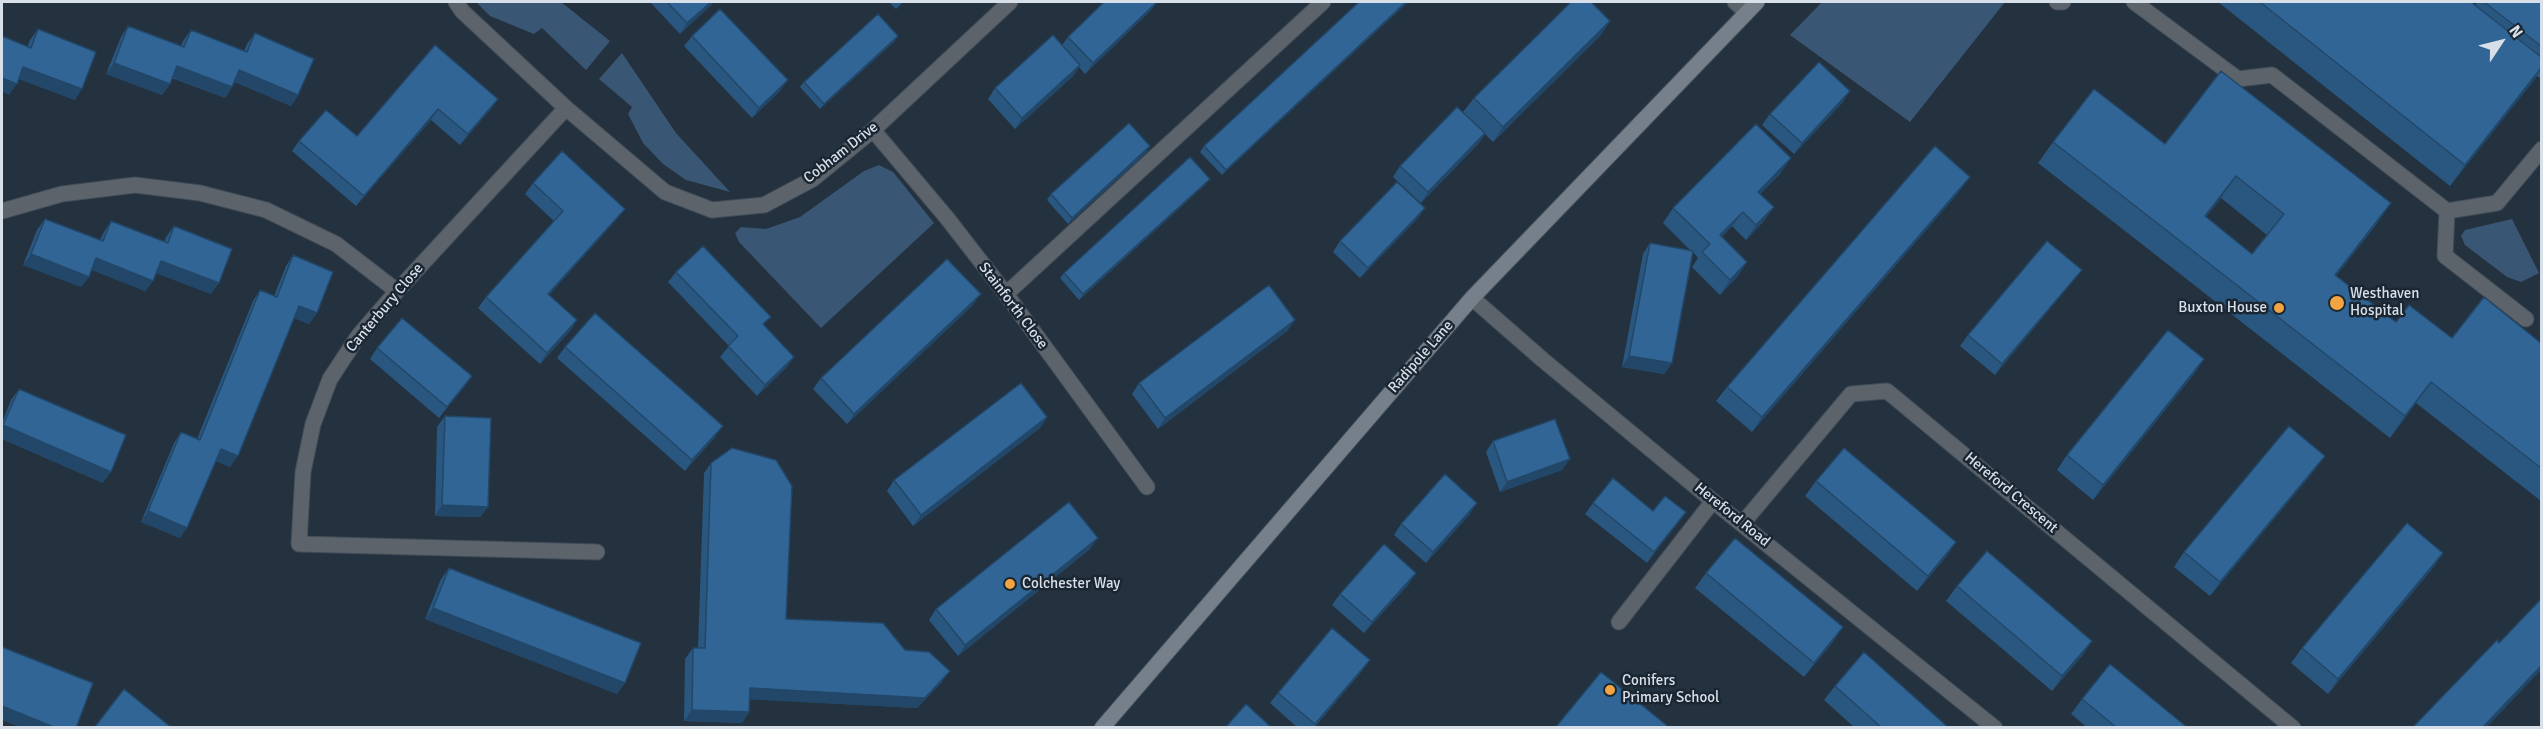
<!DOCTYPE html>
<html>
<head>
<meta charset="utf-8">
<style>
	body { margin:0 }
	#map { position:relative; width:2543px; height:729px; overflow:hidden; background:#24313e; font-family:Signika,sans-serif }
	canvas { display:block }
	.frame { position:absolute; inset:0; border:3px solid #d7dfe8; pointer-events:none }
	.north { position:absolute; left:2471px; top:12px; width:60px; height:60px; -webkit-text-stroke:4px #1a2733; paint-order:stroke; rotate:55deg; font-size:16px; font-weight:700; line-height:24px; text-align:center; color:#d7dfe8 }
	.north::after { content:''; display:block; margin:auto; width:21px; height:27px; background:#d7dfe8; clip-path:polygon(50% 0,100% 100%,50% 72%,0 100%) }
</style>
</head>
<body>
<div id="map">
<canvas width="2543" height="729"></canvas>
<div class="frame"></div>
<div class="north">N</div>
</div>
<script>
const context = document.querySelector('canvas').getContext('2d');
context.lineJoin = 'round';
function fillPath(path, color) { context.fillStyle = color; context.fill(path, 'evenodd'); }
const toPath = rows => new Path2D(rows.map(r => 'M' + r).join(''));
function strokePath(path, color, width, dash) { context.strokeStyle = color; context.lineWidth = width; context.lineCap = dash ? 'butt' : 'round'; context.setLineDash(dash || []); context.stroke(path); }
function drawText(font, color, halo, rows, align = 'center') {
  context.font = font + ' Signika,sans-serif'; context.lineWidth = 5; context.setLineDash([]); context.textBaseline = 'middle'; context.strokeStyle = halo; context.fillStyle = color; for (const [text, x, y, turn = 0] of rows) {
    context.save(); context.translate(x, y); context.rotate((+turn || 0) * Math.PI / 180); context.textAlign = isNaN(turn) ? turn : align; if (halo) context.strokeText(text, 0, 0); context.fillText(text, 0, 0); context.restore();
  }
}
const green = toPath([
	[476,2,561,2,610,41,586,70,542,28,534,34,490,16],
	[1822,2,2005,2,1910,122,1790,35],
	[622,53,676,133,730,192,686,180,663,164,643,143,628,114,632,107,599,79],
	[879,165,893,172,934,223,821,328,739,242,735,233,741,227,766,229,800,217,864,171],
	[2512,219,2539,273,2521,282,2507,277,2465,245,2461,236,2465,230]
]);
const lane = toPath([
	[2057,2,2063,2],
	[2134,2,2238,79,2272,75,2447,211,2497,203,2542,149],
	[2447,211,2445,256,2526,319],
	[1006,294,1323,2],
	[1619,622,1713,501]
]);
const street = toPath([
	[456,2,462,11,566,108,665,192,712,210,764,205,813,179,873,130,1010,2],
	[1735,2,1746,12],
	[566,108,397,291,359,335,330,379,313,424,303,472,299,544,597,552],
	[873,130,947,218,1006,294,1147,487],
	[2,211,62,194,135,185,200,193,266,210,336,244,397,291],
	[1472,298,1543,360,1713,501,1995,728],
	[1742,524,1851,394,1887,391,2293,728]
]);
const secondary = toPath([
	[1102,728,1472,298,1757,2]
]);
const wall = toPath([
	[650,2,714,2,711,5,680,34],
	[889,2,903,2,896,9],
	[1157,2,1151,10,1085,74,1079,67,1073,76,1015,129,988,99,995,88,1062,45,1068,37],
	[1359,2,1408,2,1222,175,1200,152,1204,146],
	[2218,2,2471,2,2475,5,2478,2,2541,2,2541,79,2537,76,2450,186],
	[1610,21,1600,36,1493,142,1485,134,1478,144,1421,203,1393,177,1400,166,1463,112,1474,98],
	[128,26,181,46,183,41,191,30,244,51,247,44,255,33,298,95,291,106,235,82,225,98,172,78,170,84,162,95,106,74,121,37],
	[38,29,75,100,19,79,9,95,30,40],
	[692,36,780,91,752,118,684,46],
	[898,36,894,42,820,109,800,87,804,82],
	[435,45,498,99,490,110,460,145,431,120,356,206,292,151,299,141,357,136],
	[1843,102,1794,154,1762,125,1770,114],
	[2053,142,2165,144,2391,203,2376,225,2336,276,2396,322,2452,338,2541,343,2541,501,2416,403,2390,438,2038,163],
	[2221,198,2267,235,2252,254,2206,217],
	[1147,152,1068,224,1047,200,1051,194],
	[1781,173,1760,194,1774,207,1763,222,1746,240,1732,226,1722,237,1747,262,1737,277,1720,295,1692,267,1698,258,1693,252,1672,363,1664,374,1622,367,1643,254,1650,243,1691,251,1663,223,1673,208],
	[533,183,625,209,617,219,549,295,577,320,570,331,540,364,478,308,486,297,554,221,525,194],
	[1206,184,1079,300,1060,278,1064,273],
	[1959,192,1752,432,1716,401,1727,387],
	[1425,208,1417,219,1360,278,1333,252,1340,241],
	[45,219,100,240,104,232,111,221,164,242,166,237,174,226,211,294,156,273,153,281,145,291,92,270,81,287,23,265,37,230],
	[293,255,317,313,309,324,294,318,230,467,216,461,180,538,141,522,174,443,181,432,197,439,253,301,260,290,274,296,286,266],
	[2082,270,2074,280,1995,375,1960,346,1968,335],
	[676,272,794,357,786,368,757,396,720,357,729,346,668,282],
	[973,305,847,424,813,389,821,378],
	[1295,320,1287,331,1158,429,1132,394,1139,383],
	[565,347,715,437,685,471,557,358],
	[377,348,472,376,464,387,439,418,370,359],
	[2204,359,2194,374,2093,500,2057,470,2067,455],
	[19,389,103,483,2,439,2,423,11,400],
	[445,416,488,507,480,517,435,516,437,427],
	[1047,417,1040,428,913,526,887,491,894,480],
	[1493,441,1562,470,1500,492,1486,452],
	[711,463,786,619,905,650,942,682,917,708,750,699,749,712,742,723,684,721,685,659,693,648,698,648,704,473],
	[2314,471,2210,596,2174,567,2184,552],
	[1816,481,1956,542,1946,557,1917,591,1805,496],
	[1593,503,1653,511,1678,523,1647,563,1585,514],
	[1470,514,1426,563,1394,535,1401,524],
	[1090,549,958,656,929,620,936,609],
	[2443,553,2433,568,2328,694,2291,663,2302,648],
	[449,568,625,683,617,694,425,619,441,579],
	[1706,573,1833,642,1804,677,1695,588],
	[1409,584,1364,633,1332,605,1340,594],
	[1957,586,2092,641,2082,656,2052,691,1946,601],
	[1370,660,1362,671,1314,728,1298,728,1270,703,1278,693],
	[1835,686,1949,728,1855,728,1824,700],
	[2082,699,2188,728,2088,728,2071,714]
]);
const shadedWall = toPath([
	[711,2,714,2,711,5,680,34,687,23],
	[1157,2,1151,10,1085,74,1093,63],
	[1406,2,1408,2,1222,175,1226,170],
	[1610,21,1600,36,1493,142,1503,127],
	[898,36,894,42,820,109,824,104],
	[114,63,170,84,162,95,106,74],
	[1080,65,1073,76,1015,129,1022,118],
	[177,66,232,87,225,98,169,76],
	[23,67,82,89,75,100,16,78],
	[2541,68,2532,83,2450,186,2465,165],
	[239,70,298,95,291,106,232,81],
	[2,78,17,84,9,95,2,92],
	[788,80,780,91,752,118,759,108],
	[1850,91,1843,102,1794,154,1802,143],
	[498,99,490,110,460,145,468,134],
	[438,109,431,120,356,206,364,196],
	[1485,133,1478,144,1421,203,1428,192],
	[1150,146,1147,152,1068,224,1072,218],
	[1791,158,1781,173,1748,207,1758,192],
	[2236,176,2221,198,2190,237,2205,216],
	[1970,177,1959,192,1752,432,1762,417],
	[1210,179,1206,184,1079,300,1083,294],
	[2391,203,2376,225,2320,296,2335,275],
	[1774,207,1763,222,1746,240,1756,225],
	[1425,208,1417,219,1360,278,1368,268],
	[625,209,617,219,541,304,548,294],
	[1743,212,1732,226,1709,250,1720,235],
	[31,254,89,277,81,287,23,265],
	[96,258,153,281,145,291,89,269],
	[161,261,219,283,211,294,153,272],
	[1747,262,1737,277,1720,295,1730,280],
	[2082,270,2074,280,1995,375,2002,364],
	[981,294,973,305,847,424,854,414],
	[299,306,317,313,309,324,291,317],
	[577,320,570,331,540,364,547,353],
	[1295,320,1287,331,1158,429,1165,418],
	[1629,356,1672,363,1664,374,1622,367],
	[794,357,786,368,757,396,765,385],
	[2204,359,2194,374,2093,500,2103,485],
	[472,376,464,387,439,418,447,407],
	[2431,382,2416,403,2390,438,2405,416],
	[1047,417,1040,428,913,526,921,515],
	[3,425,111,472,103,483,2,439,2,428],
	[723,426,715,437,685,471,692,460],
	[221,449,238,456,230,467,213,460],
	[2325,456,2314,471,2210,596,2220,582],
	[1570,459,1562,470,1500,492,1507,482],
	[1477,503,1470,514,1426,563,1433,552],
	[442,505,488,507,480,517,435,516],
	[148,511,187,528,180,538,141,522],
	[1686,512,1678,523,1647,563,1654,552],
	[1098,538,1090,549,958,656,965,645],
	[1956,542,1946,557,1917,591,1928,576],
	[2443,553,2433,568,2328,694,2338,679],
	[1416,573,1409,584,1364,633,1372,622],
	[433,608,625,683,617,694,425,619],
	[1843,627,1833,642,1804,677,1814,663],
	[2092,641,2082,656,2052,691,2062,676],
	[1370,660,1362,671,1314,728,1313,728],
	[2541,666,2541,670,2486,728,2482,728],
	[950,671,942,682,917,708,742,699,750,688],
	[2,706,56,728,21,728,2,720],
	[692,710,749,712,742,723,684,721]
]);
const building = toPath([
	[667,2,711,2,687,23,667,2],
	[1104,2,1157,2,1093,63,1068,37,1104,2],
	[1359,2,1406,2,1226,170,1204,146,1359,2],
	[1571,2,1591,2,1610,21,1503,127,1474,98,1571,2],
	[2260,2,2471,2,2541,57,2541,68,2465,165,2260,2],
	[2484,2,2541,2,2541,46,2484,2],
	[720,9,788,80,759,108,692,36,720,9],
	[878,14,898,36,824,104,804,82,878,14],
	[128,26,184,47,191,30,247,52,255,33,314,59,298,95,239,70,232,87,177,66,170,84,114,63,128,26],
	[38,29,96,52,82,89,23,67,17,84,2,78,2,36,31,48,38,29],
	[1053,35,1080,65,1022,118,995,88,1053,35],
	[435,45,498,99,468,134,438,109,364,196,299,141,326,110,357,136,435,45],
	[1819,62,1850,91,1802,143,1770,114,1819,62],
	[2221,71,2391,203,2335,275,2396,322,2409,305,2452,338,2484,297,2541,343,2541,468,2431,382,2405,416,2053,142,2094,89,2165,144,2221,71],
	[2236,176,2284,214,2252,254,2205,216,2236,176],
	[1457,107,1485,133,1428,192,1400,166,1457,107],
	[1129,123,1150,146,1072,218,1051,194,1129,123],
	[1756,124,1791,158,1758,192,1774,207,1756,225,1743,212,1720,235,1747,262,1730,280,1702,252,1710,244,1673,208,1756,124],
	[1935,146,1970,177,1762,417,1727,387,1935,146],
	[562,151,625,209,548,294,577,320,547,353,486,297,563,211,533,183,562,151],
	[1190,157,1210,179,1083,294,1064,273,1190,157],
	[1397,182,1425,208,1368,268,1340,241,1397,182],
	[45,219,103,241,111,221,168,243,174,226,232,249,219,283,161,261,153,281,96,258,89,277,31,254,45,219],
	[2047,241,2082,270,2002,364,1968,335,2047,241],
	[1650,243,1693,251,1672,363,1629,356,1650,243],
	[703,246,771,317,763,324,794,357,765,385,728,346,738,336,676,272,703,246],
	[293,255,333,272,317,313,299,306,238,456,221,449,187,528,148,511,181,432,200,440,260,290,277,297,293,255],
	[947,259,981,294,854,414,821,378,947,259],
	[1269,285,1295,320,1165,418,1139,383,1269,285],
	[595,313,723,426,692,460,565,347,595,313],
	[402,318,472,376,447,407,377,348,402,318],
	[2168,330,2204,359,2103,485,2067,455,2168,330],
	[1021,383,1047,417,921,515,894,480,1021,383],
	[19,389,126,435,111,472,3,425,19,389],
	[445,416,491,418,488,507,442,505,445,416],
	[1555,419,1570,459,1507,482,1493,441,1555,419],
	[2289,426,2325,456,2220,582,2184,552,2289,426],
	[732,448,776,460,792,486,786,619,883,623,905,650,929,652,950,671,925,698,750,688,749,712,692,710,693,648,705,648,711,463,732,448],
	[1844,448,1956,542,1928,576,1816,481,1844,448],
	[1445,474,1477,503,1433,552,1401,524,1445,474],
	[1613,478,1653,511,1665,496,1686,512,1654,552,1593,503,1613,478],
	[1069,502,1098,538,965,645,936,609,1069,502],
	[2407,523,2443,553,2338,679,2302,648,2407,523],
	[1735,538,1843,627,1814,663,1706,573,1735,538],
	[1384,544,1416,573,1372,622,1340,594,1384,544],
	[1987,551,2092,641,2062,676,1957,586,1987,551],
	[449,568,641,643,625,683,433,608,449,568],
	[2541,599,2541,666,2482,728,2412,728,2497,640,2499,643,2541,599],
	[1332,628,1370,660,1315,724,1278,693,1332,628],
	[2,647,93,683,76,728,56,728,2,706,2,647],
	[1864,652,1949,728,1882,728,1835,686,1864,652],
	[2110,664,2188,728,2117,728,2082,699,2110,664],
	[1601,672,1670,728,1555,728,1601,672],
	[124,689,172,728,94,728,124,689],
	[1246,704,1272,728,1225,728,1246,704]
]);
const markers = [
	[2337,303,8,"#f3a442"],
	[2279,308,6,"#f3a442"],
	[1010,584,6,"#f3a442"],
	[1610,690,6,"#f3a442"]
];
const streetNames = [
	["Cobham Drive",841,153,-38],
	["Stainforth Close",1013,306,53],
	["Canterbury Close",385,308,-50],
	["Radipole Lane",1421,357,-49],
	["Hereford Crescent",2011,493,40],
	["Hereford Road",1732,515,39]
];
const poiNames = [
	["Westhaven",2350,294],
	["Hospital",2350,311],
	["Buxton House",2267,308,"right"],
	["Colchester Way",1022,584],
	["Conifers",1622,681],
	["Primary School",1622,698]
];
fillPath(green, '#395775');
strokePath(lane, '#414d59', 17);
strokePath(street, '#414d59', 17);
strokePath(secondary, '#414d59', 17);
strokePath(lane, '#5d636a', 15);
strokePath(street, '#5d636a', 15);
strokePath(secondary, '#76808a', 15);
fillPath(wall, '#2a5780');
fillPath(shadedWall, '#224768');
fillPath(building, '#316595');
strokePath(building, '#224768', 1.5);
for (const [x, y, r, color] of markers) { const dot = new Path2D(); dot.arc(x, y, r, 0, 2 * Math.PI); context.fillStyle = color; context.fill(dot); strokePath(dot, '#1a2733', 2); }
drawText('15px', '#d7dfe8', '#1a2733', streetNames);
drawText('15px', '#d7dfe8', '#1a2733', poiNames, 'left');
</script>
</body>
</html>
